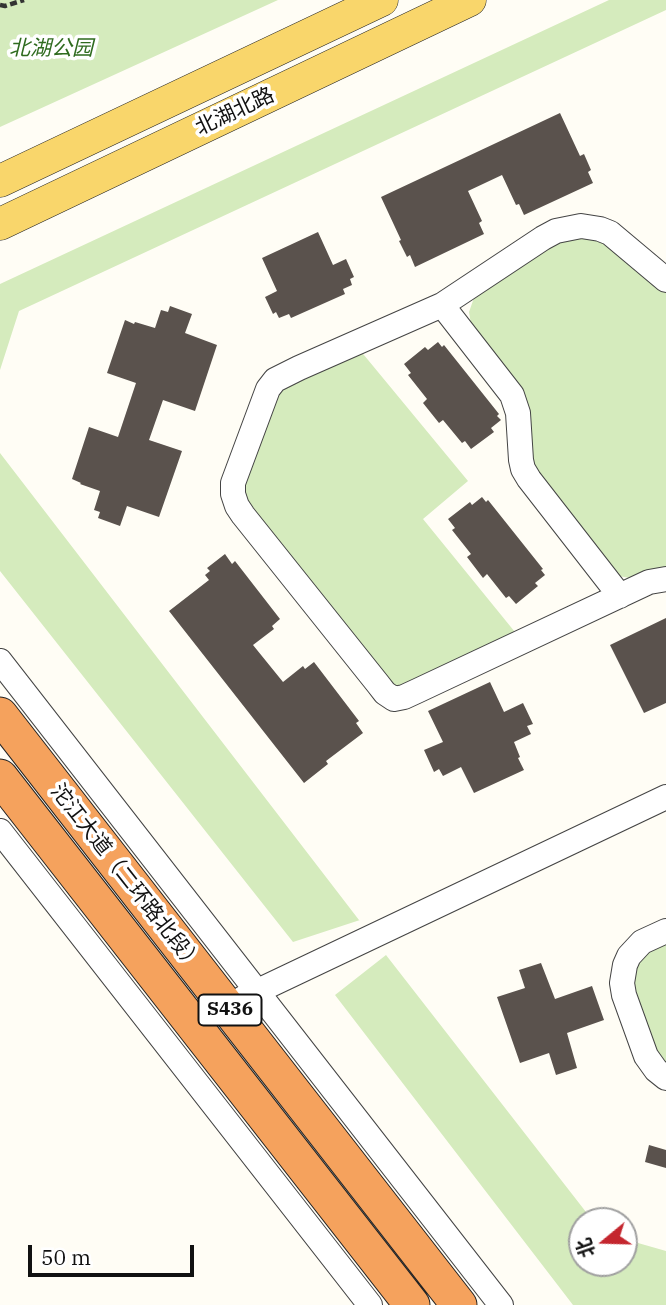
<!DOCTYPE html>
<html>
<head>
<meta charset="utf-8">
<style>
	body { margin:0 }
	#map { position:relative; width:666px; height:1305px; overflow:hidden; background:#fffdf5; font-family:"IBM Plex Serif","Noto Sans SC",serif }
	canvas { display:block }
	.north { position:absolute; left:568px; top:1207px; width:70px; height:70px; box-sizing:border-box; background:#fff; border:2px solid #a0a0a0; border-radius:50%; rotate:251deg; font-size:19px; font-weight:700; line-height:28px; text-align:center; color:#111 }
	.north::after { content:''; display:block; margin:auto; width:24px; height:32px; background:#c4262e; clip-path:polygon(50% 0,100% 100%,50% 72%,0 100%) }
	.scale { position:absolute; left:28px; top:1245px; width:166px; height:32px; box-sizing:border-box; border:4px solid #111; border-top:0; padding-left:9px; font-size:21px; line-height:24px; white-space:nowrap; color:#111; -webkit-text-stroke:5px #fff; paint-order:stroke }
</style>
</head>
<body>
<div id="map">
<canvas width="666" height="1305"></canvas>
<div class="north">北</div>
<div class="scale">50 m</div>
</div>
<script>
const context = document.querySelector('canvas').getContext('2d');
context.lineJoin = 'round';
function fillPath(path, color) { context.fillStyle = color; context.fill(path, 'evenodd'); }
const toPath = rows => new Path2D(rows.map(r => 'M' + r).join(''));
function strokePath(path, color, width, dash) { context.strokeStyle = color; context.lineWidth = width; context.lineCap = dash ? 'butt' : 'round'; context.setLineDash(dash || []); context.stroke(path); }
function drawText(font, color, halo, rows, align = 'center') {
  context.font = font + ' "IBM Plex Serif","Noto Sans SC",serif'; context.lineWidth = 7; context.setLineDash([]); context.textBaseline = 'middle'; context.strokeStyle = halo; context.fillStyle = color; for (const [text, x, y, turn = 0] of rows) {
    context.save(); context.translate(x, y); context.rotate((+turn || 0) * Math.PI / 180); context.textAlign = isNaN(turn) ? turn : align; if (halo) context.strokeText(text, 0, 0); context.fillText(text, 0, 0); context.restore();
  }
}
const green = toPath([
	[0,0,278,0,0,127],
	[609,0,666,0,666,10,19,311,0,370,0,284],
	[590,232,666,287,666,573,637,579,618,576,532,473,471,324,469,312,475,295,551,238],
	[359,349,468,481,423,519,519,637,396,690,249,510,240,483,275,393],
	[0,453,359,920,360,920,293,942,0,571],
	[666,938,666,1071,663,1069,629,978,651,945],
	[386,955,593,1221,582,1221,582,1263,624,1263,624,1239,666,1251,666,1305,573,1305,335,995]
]);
const building = toPath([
	[560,113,580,156,584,154,591,170,588,172,593,183,524,215,519,204,516,205,502,175,468,191,482,221,479,223,484,234,415,267,410,255,407,257,399,241,401,240,381,197],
	[318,232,333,265,346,259,354,277,350,279,352,285,343,289,345,294,291,318,289,314,279,318,276,312,273,314,265,297,277,291,262,258],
	[170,306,192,314,185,333,217,345,195,411,163,400,149,440,182,451,159,517,127,506,120,526,98,518,100,512,94,510,100,491,80,484,81,483,72,479,89,427,118,437,136,383,107,373,125,320,134,324,135,322,155,328,161,310,168,312],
	[438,342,442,347,444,345,499,414,497,416,501,420,491,428,494,432,471,449,465,441,462,443,443,420,439,423,423,403,427,399,408,375,411,373,404,364,425,347,428,350],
	[482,497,486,502,488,500,543,569,541,570,545,575,535,583,538,586,516,604,509,596,506,598,487,574,483,578,467,557,471,554,452,530,455,528,448,519,470,502,472,505],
	[225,554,232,564,235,561,280,619,272,626,274,629,253,645,283,682,303,666,305,669,314,662,359,721,356,723,363,733,326,761,328,764,304,783,169,611,209,580,205,575,210,571,207,568],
	[666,618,666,703,644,713,610,645],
	[490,682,504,712,523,703,533,724,527,726,531,734,514,742,520,757,518,758,524,770,474,793,461,767,443,776,439,769,434,772,424,750,443,742,428,711],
	[541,963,555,999,592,986,604,1020,567,1033,577,1068,556,1075,549,1053,520,1063,497,997,525,988,519,970],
	[649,1145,666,1150,666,1168,645,1162]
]);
const path = toPath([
	[0,5,5,6,24,0]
]);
const minor = toPath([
	[666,280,610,233,600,229,581,226,556,231,543,238,442,305,299,368,275,380,268,389,233,483,233,494,237,506,243,515,378,684,385,693,394,699,404,697,417,691,649,582,666,579],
	[442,305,512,395,518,413,521,460,523,469,529,479,620,596],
	[0,661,501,1305],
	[0,831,370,1305],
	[666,931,642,942,629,956,625,965,622,983,624,995,646,1056,656,1070,666,1078],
	[243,998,666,797]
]);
const major = toPath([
	[0,181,382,0],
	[0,224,470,0]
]);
const highway = toPath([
	[0,715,459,1305],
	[0,777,412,1305]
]);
const shields = [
	[230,1010,63]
];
const shieldNames = [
	["S436",230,1010]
];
const parkNames = [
	["北湖公园",51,49]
];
const streetNames = [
	["北湖北路",235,112,-25],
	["沱江大道（二环路北段）",126,878,52]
];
fillPath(green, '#d5ebbd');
fillPath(building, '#5a524d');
strokePath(minor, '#444', 26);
strokePath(major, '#222', 33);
strokePath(highway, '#222', 37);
strokePath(path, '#333', 4.5, [7, 3.5]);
strokePath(minor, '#fff', 24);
strokePath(major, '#f9d66b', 32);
strokePath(highway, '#f5a25d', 35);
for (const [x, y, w] of shields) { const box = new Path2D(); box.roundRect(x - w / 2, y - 15.5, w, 31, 5); context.fillStyle = '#fff'; context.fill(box); strokePath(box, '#111', 2); }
drawText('bold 19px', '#111', null, shieldNames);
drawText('italic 21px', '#2f6b1f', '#fff', parkNames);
drawText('21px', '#111', '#fff', streetNames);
</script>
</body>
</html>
